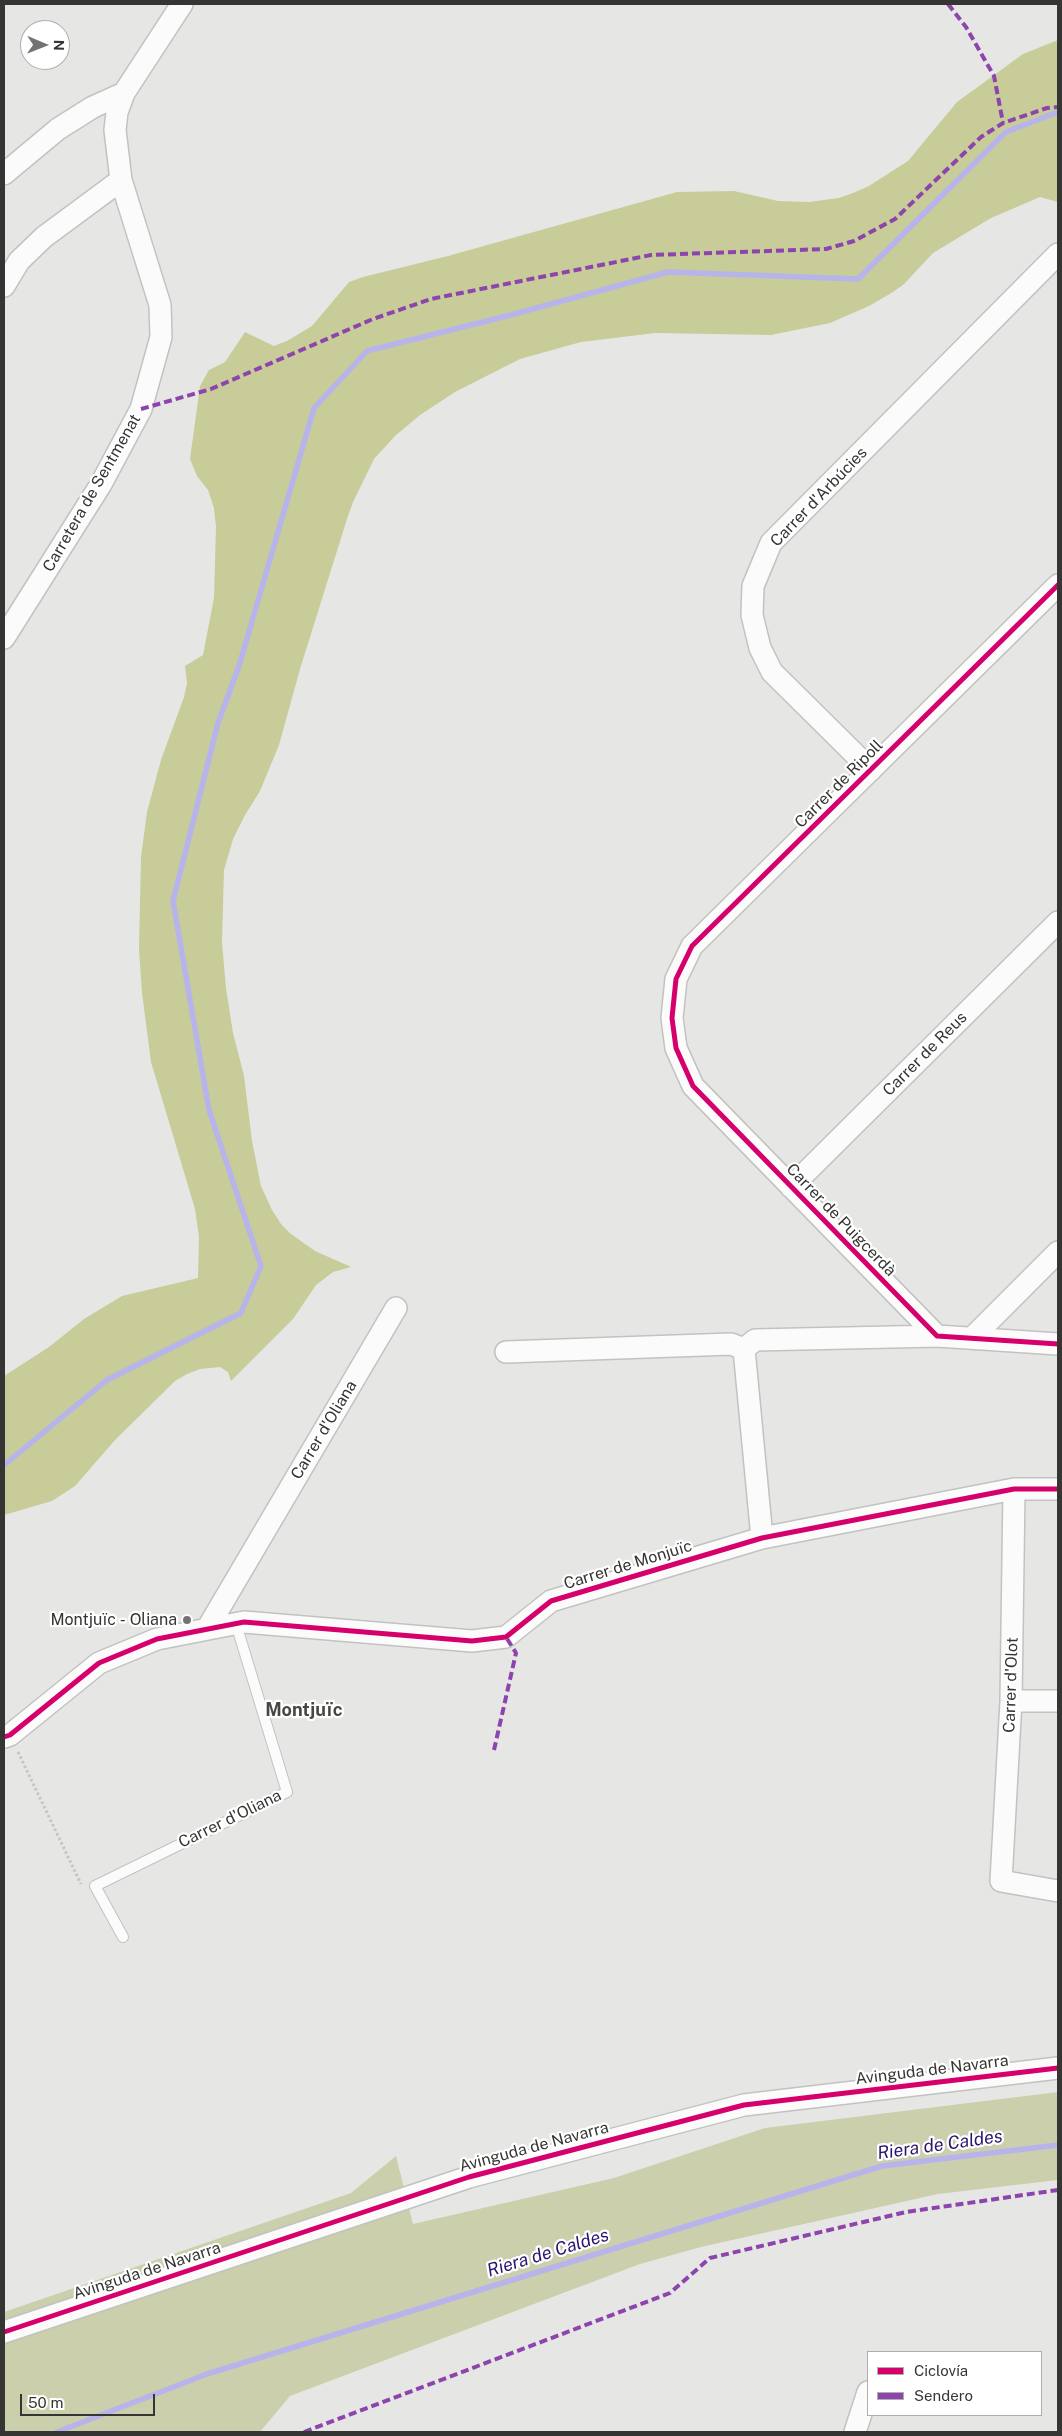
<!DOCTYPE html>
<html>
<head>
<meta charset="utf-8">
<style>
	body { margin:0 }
	#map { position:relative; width:1062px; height:2436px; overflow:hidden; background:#e6e7e4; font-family:"Public Sans",sans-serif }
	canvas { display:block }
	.frame { position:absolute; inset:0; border:5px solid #353533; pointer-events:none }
	.legend { position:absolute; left:867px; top:2351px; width:175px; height:65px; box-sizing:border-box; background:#fff; border:1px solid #aeaead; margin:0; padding:6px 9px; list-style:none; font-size:15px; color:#353533 }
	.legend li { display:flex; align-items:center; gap:10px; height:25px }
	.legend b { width:25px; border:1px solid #aeaead }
	.north { position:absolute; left:20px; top:20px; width:50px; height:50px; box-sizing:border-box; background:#fff; border:1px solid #aeaead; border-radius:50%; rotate:91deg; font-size:14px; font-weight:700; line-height:20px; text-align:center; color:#353533 }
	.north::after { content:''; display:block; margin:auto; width:18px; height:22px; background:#737371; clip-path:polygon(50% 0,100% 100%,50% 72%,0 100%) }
	.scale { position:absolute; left:20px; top:2394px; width:135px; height:22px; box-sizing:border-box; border:2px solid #353533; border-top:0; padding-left:6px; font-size:15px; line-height:18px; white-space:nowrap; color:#353533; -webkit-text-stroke:4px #fff; paint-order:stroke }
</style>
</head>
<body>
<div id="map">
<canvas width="1062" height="2436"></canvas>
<div class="frame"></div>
<ul class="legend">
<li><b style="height:6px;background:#d6006c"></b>Ciclovía</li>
<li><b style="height:6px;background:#8e44ad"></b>Sendero</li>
</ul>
<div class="north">N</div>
<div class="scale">50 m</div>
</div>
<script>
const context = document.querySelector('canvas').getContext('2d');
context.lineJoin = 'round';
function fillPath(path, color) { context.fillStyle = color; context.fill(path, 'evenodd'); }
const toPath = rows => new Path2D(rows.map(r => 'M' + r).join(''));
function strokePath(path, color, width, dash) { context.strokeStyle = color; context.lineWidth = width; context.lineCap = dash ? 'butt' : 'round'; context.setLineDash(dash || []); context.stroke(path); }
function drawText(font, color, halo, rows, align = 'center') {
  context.font = font + ' "Public Sans",sans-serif'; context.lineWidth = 4.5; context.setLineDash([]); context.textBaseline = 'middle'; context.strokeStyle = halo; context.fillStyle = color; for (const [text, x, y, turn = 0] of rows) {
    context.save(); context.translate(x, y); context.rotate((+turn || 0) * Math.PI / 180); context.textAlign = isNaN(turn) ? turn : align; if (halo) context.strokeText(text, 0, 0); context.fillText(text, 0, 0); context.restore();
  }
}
const green = toPath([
	[1058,2092,1058,2180,938,2194,701,2247,640,2264,290,2396,260,2432,4,2432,4,2312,351,2193,396,2156,413,2224,614,2178,765,2128]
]);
const forest = toPath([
	[1058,40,1058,202,1040,197,991,218,933,253,904,284,893,292,869,306,830,323,771,335,655,333,581,342,520,359,455,392,420,415,395,436,374,459,353,502,347,519,300,669,279,745,260,791,245,815,233,839,224,870,222,943,226,988,233,1033,244,1076,252,1141,261,1186,272,1210,281,1224,291,1234,315,1251,351,1267,333,1272,316,1285,293,1319,231,1381,228,1372,220,1367,200,1369,187,1374,175,1381,115,1440,75,1486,52,1501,4,1515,4,1376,49,1347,84,1319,122,1296,198,1278,199,1237,195,1209,151,1062,142,993,139,949,141,857,147,812,161,760,184,697,187,683,185,666,203,655,214,598,216,527,214,508,208,490,197,476,190,459,200,386,209,370,225,362,245,332,274,346,287,341,312,326,349,282,363,277,448,256,677,192,734,191,778,201,809,202,839,198,853,193,869,186,908,161,957,102,1023,54]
]);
const stream = toPath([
	[4,1465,107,1380,241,1313,261,1266,209,1110,173,901,218,723,239,666,314,408,367,351,507,316,668,272,858,279,1006,132,1058,112],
	[57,2432,207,2374,882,2166,1058,2145]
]);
const path = toPath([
	[18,1752,81,1884]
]);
const service = toPath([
	[123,1937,95,1886,287,1792,236,1624]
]);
const minor = toPath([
	[4,174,58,129,93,107,124,93],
	[4,286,19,261,44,237,121,180],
	[1058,585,692,946,676,979,672,1018,676,1048,693,1086,937,1336,1058,1344],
	[4,638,101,484,141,409,161,337,160,305,121,180,115,130,117,112,124,93,182,4],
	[871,770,772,672,760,648,752,615,753,586,771,543,1058,254],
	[791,1187,1058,922],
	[972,1338,1058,1252],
	[506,1352,731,1344,744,1349],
	[1014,1489,1011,1701,1001,1881,1058,1891],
	[762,1538,744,1349,755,1340,937,1336],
	[207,1629,396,1308],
	[1011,1701,1058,1701],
	[4,1737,10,1735,99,1663,157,1639,244,1622,472,1641,506,1637,551,1601,762,1538,1014,1489,1058,1489],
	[4,2332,469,2177,744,2105,1058,2068],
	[855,2432,868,2392]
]);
const quiet = toPath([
	[948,4,966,27,994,76,1003,123],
	[141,409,211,389,373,319,431,299,651,255,826,249,854,241,895,219,981,137,1003,123,1047,108,1058,107],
	[494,1750,516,1653,506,1637],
	[304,2432,670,2293,710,2258,906,2212,1058,2190]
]);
const cycleway = toPath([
	[1058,585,692,946,676,979,672,1018,676,1048,693,1086,937,1336,1058,1344],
	[4,1737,10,1735,99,1663,157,1639,244,1622,472,1641,506,1637,551,1601,762,1538,1014,1489,1058,1489],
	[4,2332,469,2177,744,2105,1058,2068]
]);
const markers = [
	[187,1620,5,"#737371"]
];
const streetNames = [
	["Carretera de Sentmenat",92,493,-60],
	["Carrer d'Arbúcies",819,497,-46],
	["Carrer de Ripoll",839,784,-45],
	["Carrer de Reus",925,1054,-45],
	["Carrer de Puigcerdà",841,1220,46],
	["Carrer d'Oliana",324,1430,-59],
	["Carrer de Monjuïc",628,1565,-17],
	["Carrer d'Olot",1011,1685,-88],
	["Carrer d'Oliana",230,1819,-26],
	["Avinguda de Navarra",932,2070,-7],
	["Avinguda de Navarra",534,2147,-15],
	["Avinguda de Navarra",147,2271,-18]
];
const poiNames = [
	["Montjuïc - Oliana",177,1620]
];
const neighbourhoodNames = [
	["Montjuïc",304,1710]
];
const waterNames = [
	["Riera de Caldes",940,2145,-8],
	["Riera de Caldes",548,2253,-17]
];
fillPath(green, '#cccfac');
fillPath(forest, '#c7cc99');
strokePath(stream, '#b6b4eb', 5.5);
strokePath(service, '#c2c3c0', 12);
strokePath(minor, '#c2c3c0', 24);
strokePath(path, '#c5c5c3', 3, [2.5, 2.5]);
strokePath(service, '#fbfbfb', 10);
strokePath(minor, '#fbfbfb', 21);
strokePath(quiet, '#8e44ad', 4, [8, 4]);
strokePath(cycleway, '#d6006c', 5);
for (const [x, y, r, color] of markers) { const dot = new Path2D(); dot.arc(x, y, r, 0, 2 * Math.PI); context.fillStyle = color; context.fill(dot); strokePath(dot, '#fff', 2); }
drawText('16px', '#353533', '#fff', streetNames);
drawText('16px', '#353533', '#fff', poiNames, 'right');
drawText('bold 18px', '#474844', '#fff', neighbourhoodNames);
drawText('italic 18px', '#2b136f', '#fff', waterNames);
</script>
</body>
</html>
